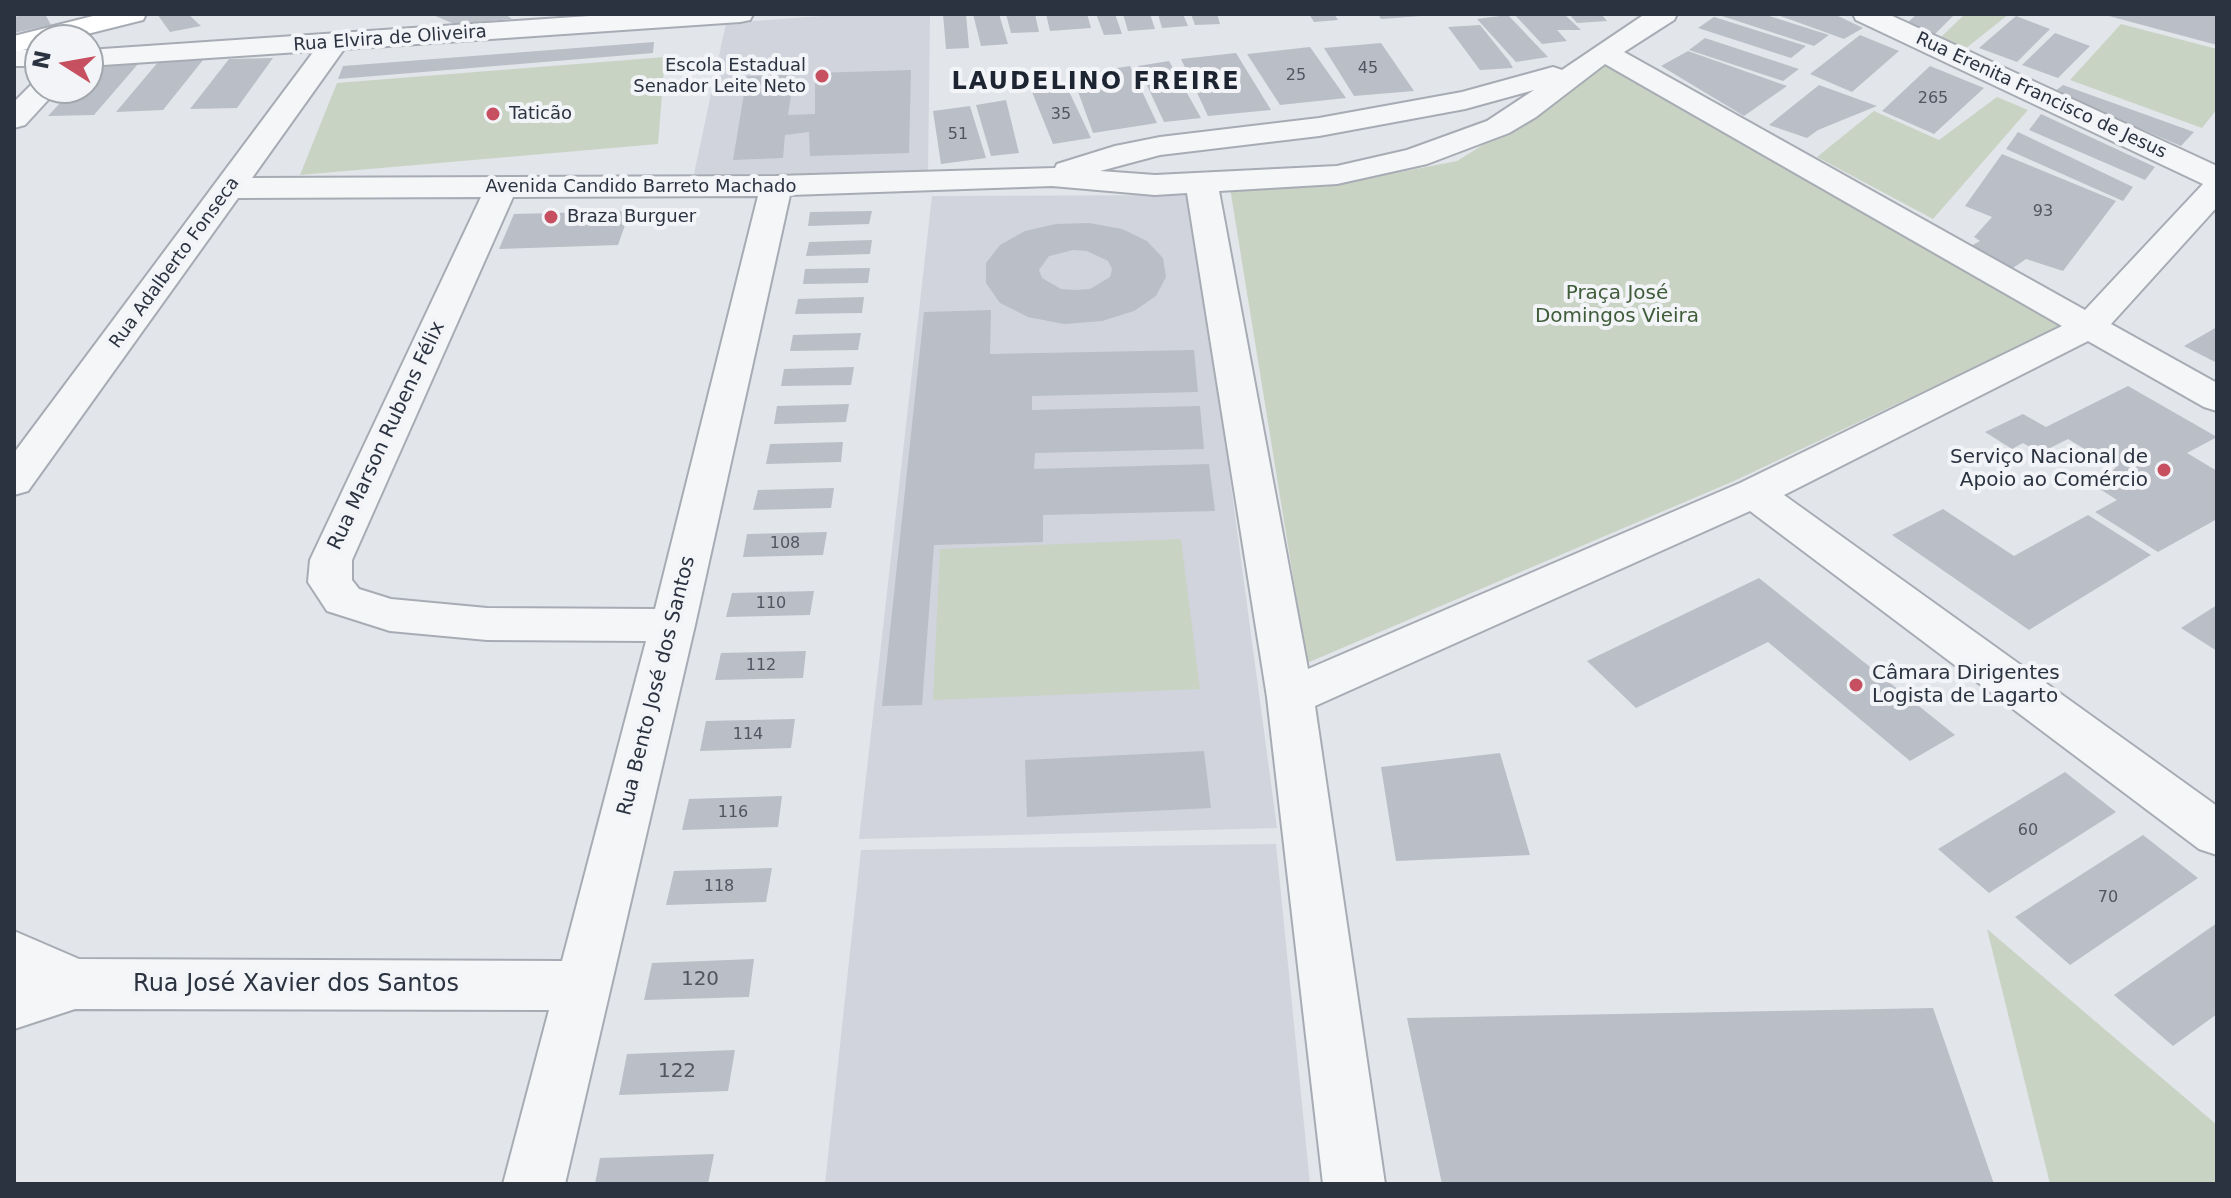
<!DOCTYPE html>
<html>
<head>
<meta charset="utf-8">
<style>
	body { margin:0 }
	#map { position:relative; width:2231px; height:1198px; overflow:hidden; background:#e2e5ea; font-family:"DejaVu Sans",sans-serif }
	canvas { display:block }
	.frame { position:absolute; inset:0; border:16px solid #2b3341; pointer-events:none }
	.north { position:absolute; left:24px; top:24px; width:80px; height:80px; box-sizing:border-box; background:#f2f4f7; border:2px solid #a2a7ae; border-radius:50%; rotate:281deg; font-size:22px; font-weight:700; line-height:32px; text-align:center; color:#2b3341 }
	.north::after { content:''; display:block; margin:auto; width:28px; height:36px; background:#c65060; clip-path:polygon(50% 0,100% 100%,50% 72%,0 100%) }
</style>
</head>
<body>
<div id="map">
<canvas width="2231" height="1198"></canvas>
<div class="frame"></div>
<div class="north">N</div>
</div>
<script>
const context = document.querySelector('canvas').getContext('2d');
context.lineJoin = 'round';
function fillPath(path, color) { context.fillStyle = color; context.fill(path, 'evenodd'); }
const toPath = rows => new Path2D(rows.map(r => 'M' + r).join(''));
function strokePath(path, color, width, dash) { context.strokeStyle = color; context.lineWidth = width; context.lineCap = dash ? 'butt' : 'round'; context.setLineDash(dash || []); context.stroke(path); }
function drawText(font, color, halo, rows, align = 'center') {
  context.font = font + ' "DejaVu Sans",sans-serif'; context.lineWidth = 8; context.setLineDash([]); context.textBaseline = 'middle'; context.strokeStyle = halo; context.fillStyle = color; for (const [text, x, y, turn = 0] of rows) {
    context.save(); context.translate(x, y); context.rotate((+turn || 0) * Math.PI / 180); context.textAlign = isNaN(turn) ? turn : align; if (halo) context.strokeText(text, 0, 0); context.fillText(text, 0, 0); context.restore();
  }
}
const built = toPath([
	[850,14,930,14,928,173,780,177,694,174,726,23],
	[1192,195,1277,828,859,839,932,196],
	[1276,844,1310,1184,825,1184,861,850]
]);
const green = toPath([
	[1965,14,2009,14,1965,49,1940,38],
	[2121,24,2217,49,2217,109,2202,128,2070,80],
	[665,57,658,144,300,175,337,83],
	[1599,57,2068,323,1734,481,1307,663,1230,188,1338,184,1457,161,1528,117],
	[1997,97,2028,110,1933,219,1817,157,1874,111,1939,140],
	[1181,539,1200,689,933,700,940,549],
	[1987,929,2217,1125,2217,1184,2050,1184]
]);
const building = toPath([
	[28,14,45,14,51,25,14,33,14,17],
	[157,14,188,14,201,26,170,32],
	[431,14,505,14,512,19,454,24],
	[943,14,966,14,969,48,946,49],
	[973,14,999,14,1008,44,981,46],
	[1006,14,1035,14,1039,32,1011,33],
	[1046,14,1087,14,1091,28,1050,31],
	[1096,14,1115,14,1122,34,1104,35],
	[1123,14,1150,14,1155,29,1128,31],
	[1158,14,1183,14,1188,26,1162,28],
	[1191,14,1217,14,1220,24,1195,25],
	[1309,14,1334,14,1338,20,1314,22],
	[1378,14,1421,14,1421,16,1381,19],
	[1514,14,1564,14,1581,30,1557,30,1567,41,1542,44],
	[1569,14,1601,14,1607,21,1577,23],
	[1725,14,1763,14,1829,35,1814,46,1722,16],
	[1775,14,1834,14,1863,28,1844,39],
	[1917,14,1955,14,1934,35,1907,23],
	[2105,14,2217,14,2217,45,2105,15],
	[1508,15,1548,57,1516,62,1477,19],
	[2016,16,2050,29,2017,62,1979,48],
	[1714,17,1806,46,1791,58,1698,28],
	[1480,25,1509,61,1513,68,1480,70,1448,27],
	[2055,33,2090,46,2058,78,2022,65],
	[1860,35,1899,51,1852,92,1810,74],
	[1705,38,1799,69,1783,81,1689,50],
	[654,42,653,53,338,79,343,66],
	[1381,43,1414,91,1354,96,1324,48],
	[1310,47,1346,98,1280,105,1247,54],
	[1688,51,1787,86,1744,116,1661,66],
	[1236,53,1271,110,1208,116,1181,59],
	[273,58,237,108,190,109,229,59],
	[203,60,163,110,116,112,159,61],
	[1169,61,1201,118,1164,122,1138,66],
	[138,64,94,115,48,116,74,88,88,88,88,72,94,65],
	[1130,66,1157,123,1093,133,1072,75],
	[1930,66,1984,88,1934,134,1882,111],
	[911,70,909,153,810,156,809,132,785,135,783,158,733,160,747,76,794,75,788,115,815,114,815,73],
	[1819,85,1877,106,1818,130,1807,138,1769,125],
	[2063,85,2194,132,2181,146,2054,92],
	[1067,87,1091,138,1053,144,1032,92],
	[1006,100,1019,153,991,156,976,105],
	[970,106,986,158,941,164,933,111],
	[2041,114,2155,167,2145,180,2029,130],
	[2018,132,2133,187,2123,201,2006,149],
	[2002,154,2116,201,2063,271,2026,259,2013,268,1969,247,1980,241,1974,237,1992,217,1965,206],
	[630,211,618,245,499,249,514,214],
	[872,211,869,224,808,226,810,212],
	[1089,223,1122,229,1147,241,1163,258,1166,277,1156,296,1134,311,1102,321,1064,324,1028,317,1000,303,986,283,986,263,1000,245,1025,231,1056,224],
	[1073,250,1087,251,1108,261,1112,269,1110,277,1090,289,1075,290,1061,289,1042,278,1039,270,1049,256],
	[872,240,870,254,806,256,809,242],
	[870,268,868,283,803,284,805,269],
	[864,297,862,313,795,314,798,299],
	[991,310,990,354,1194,350,1198,392,1032,396,1032,410,1200,406,1204,449,1035,453,1034,469,1209,464,1215,511,1043,515,1043,542,934,545,922,705,882,706,924,312],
	[2217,327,2217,363,2184,346],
	[861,333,858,350,790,351,793,335],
	[854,367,851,385,781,386,784,369],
	[2128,386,2217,437,2187,453,2217,471,2217,519,2158,552,2095,512,2117,500,2089,482,2116,468,2068,439,2040,453,2023,443,2012,449,1985,432,2023,414,2046,427],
	[849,404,846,422,774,424,777,406],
	[843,442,841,462,766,464,770,444],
	[834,488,831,508,753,510,758,490],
	[1943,509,2014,556,2088,515,2151,555,2029,630,1892,535],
	[827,532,823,555,743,557,747,534],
	[1759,578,1955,735,1910,761,1768,642,1636,708,1587,661],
	[814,591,810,615,726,617,732,593],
	[2217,605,2217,651,2181,628],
	[806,651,803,678,715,680,721,653],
	[795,719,791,748,700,751,706,721],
	[1204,751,1211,808,1027,817,1025,760],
	[1500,753,1530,855,1396,861,1381,767],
	[2065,772,2116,812,1989,893,1938,849],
	[782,796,778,827,682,830,689,799],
	[2143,835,2198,878,2070,965,2015,917],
	[772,868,766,902,666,905,674,871],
	[2217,923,2217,1014,2173,1046,2114,995],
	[754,959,749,997,644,1000,652,963],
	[1933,1008,1994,1184,1442,1184,1407,1018],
	[735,1050,728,1091,619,1095,627,1054],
	[714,1154,708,1184,595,1184,600,1158]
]);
const minor = toPath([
	[619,14,753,14,750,20,740,22,344,49,252,178,776,176,1055,168,1057,164,1115,146,1160,137,1319,118,1462,92,1553,67,1562,70,1645,14,1677,14,1674,20,1624,52,2085,310,2203,184,1856,20,1853,14,1888,14,2217,166,2217,207,2111,324,2217,383,2217,411,2204,407,2088,341,1784,495,2217,806,2217,855,2199,849,1750,511,1315,706,1385,1184,1323,1184,1267,697,1187,193,1155,195,1052,186,790,195,695,625,565,1184,503,1184,549,1010,75,1009,14,1029,14,931,79,959,562,961,646,641,487,640,390,631,327,611,308,582,310,560,481,197,238,198,28,491,14,495,14,453,314,51,88,66,88,50,619,14],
	[1605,64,2062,326,1740,483,1308,669,1219,191,1337,184,1427,164,1509,133,1536,117,1605,64],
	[1534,90,1487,121,1407,150,1337,166,1155,175,1100,171,1160,155,1319,136,1465,109,1534,90],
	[758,196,655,609,487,608,391,599,359,589,352,580,352,560,513,197,758,196],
	[14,50,40,50,40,66,14,66,14,50],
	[40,80,40,88,59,88,25,125,14,128,14,102,34,82,40,80]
]);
const secondary = toPath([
	[101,14,146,14,143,20,63,40,40,40,40,46,14,52,14,36,101,14]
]);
const markers = [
	[822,76,8,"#c65060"],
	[493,114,8,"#c65060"],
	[551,217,8,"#c65060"],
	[2164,470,8,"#c65060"],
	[1856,685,8,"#c65060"]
];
const numberNames = [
	["45",1368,69],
	["25",1296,76],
	["265",1933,99],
	["35",1061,115],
	["51",958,135],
	["93",2043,212],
	["108",785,544],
	["110",771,604],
	["112",761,666],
	["114",748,735],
	["116",733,813],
	["60",2028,831],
	["118",719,887],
	["70",2108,898]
];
const farStreetnames = [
	["Rua Elvira de Oliveira",390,39,-4],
	["Rua Erenita Francisco de Jesus",2041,96,25],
	["Avenida Candido Barreto Machado",641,187],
	["Rua Adalberto Fonseca",175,263,-54]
];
const farPoinames = [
	["Escola Estadual",806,66,"right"],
	["Senador Leite Neto",806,87,"right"],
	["Taticão",509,114],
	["Braza Burguer",567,217]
];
const parkNames = [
	["Praça José",1617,294],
	["Domingos Vieira",1617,317]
];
const streetNames = [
	["Rua Marson Rubens Félix",387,436,-65],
	["Rua Bento José dos Santos",657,686,-76]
];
const poiNames = [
	["Serviço Nacional de",2148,458],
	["Apoio ao Comércio",2148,481],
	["Câmara Dirigentes",1872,674,"left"],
	["Logista de Lagarto",1872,697,"left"]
];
const nearNumbernames = [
	["120",700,980],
	["122",677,1072]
];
const farDistrictnames = [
	["LAUDELINO FREIRE",1096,83]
];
const nearStreetnames = [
	["Rua José Xavier dos Santos",296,985]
];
fillPath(built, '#d1d4dc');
fillPath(green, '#c8d3c4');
fillPath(building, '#babec6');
strokePath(minor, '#a7acb4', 4);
strokePath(secondary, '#a7acb4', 4);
fillPath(minor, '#f5f6f8');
fillPath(secondary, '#fff');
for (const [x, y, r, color] of markers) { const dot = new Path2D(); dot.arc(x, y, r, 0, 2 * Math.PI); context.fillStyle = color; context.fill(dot); strokePath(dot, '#f2f4f7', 3); }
drawText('16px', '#4f5662', null, numberNames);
drawText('18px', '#2b3341', '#f2f4f7', farStreetnames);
drawText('18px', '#2b3341', '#f2f4f7', farPoinames, 'left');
drawText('20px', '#3f5c39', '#f2f4f7', parkNames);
drawText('20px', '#2b3341', '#f2f4f7', streetNames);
drawText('20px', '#2b3341', '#f2f4f7', poiNames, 'right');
drawText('20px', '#4f5662', null, nearNumbernames);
context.letterSpacing = '2px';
drawText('bold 24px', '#1d2432', '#f2f4f7', farDistrictnames);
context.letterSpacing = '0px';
drawText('24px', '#2b3341', '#f2f4f7', nearStreetnames);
</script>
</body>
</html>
